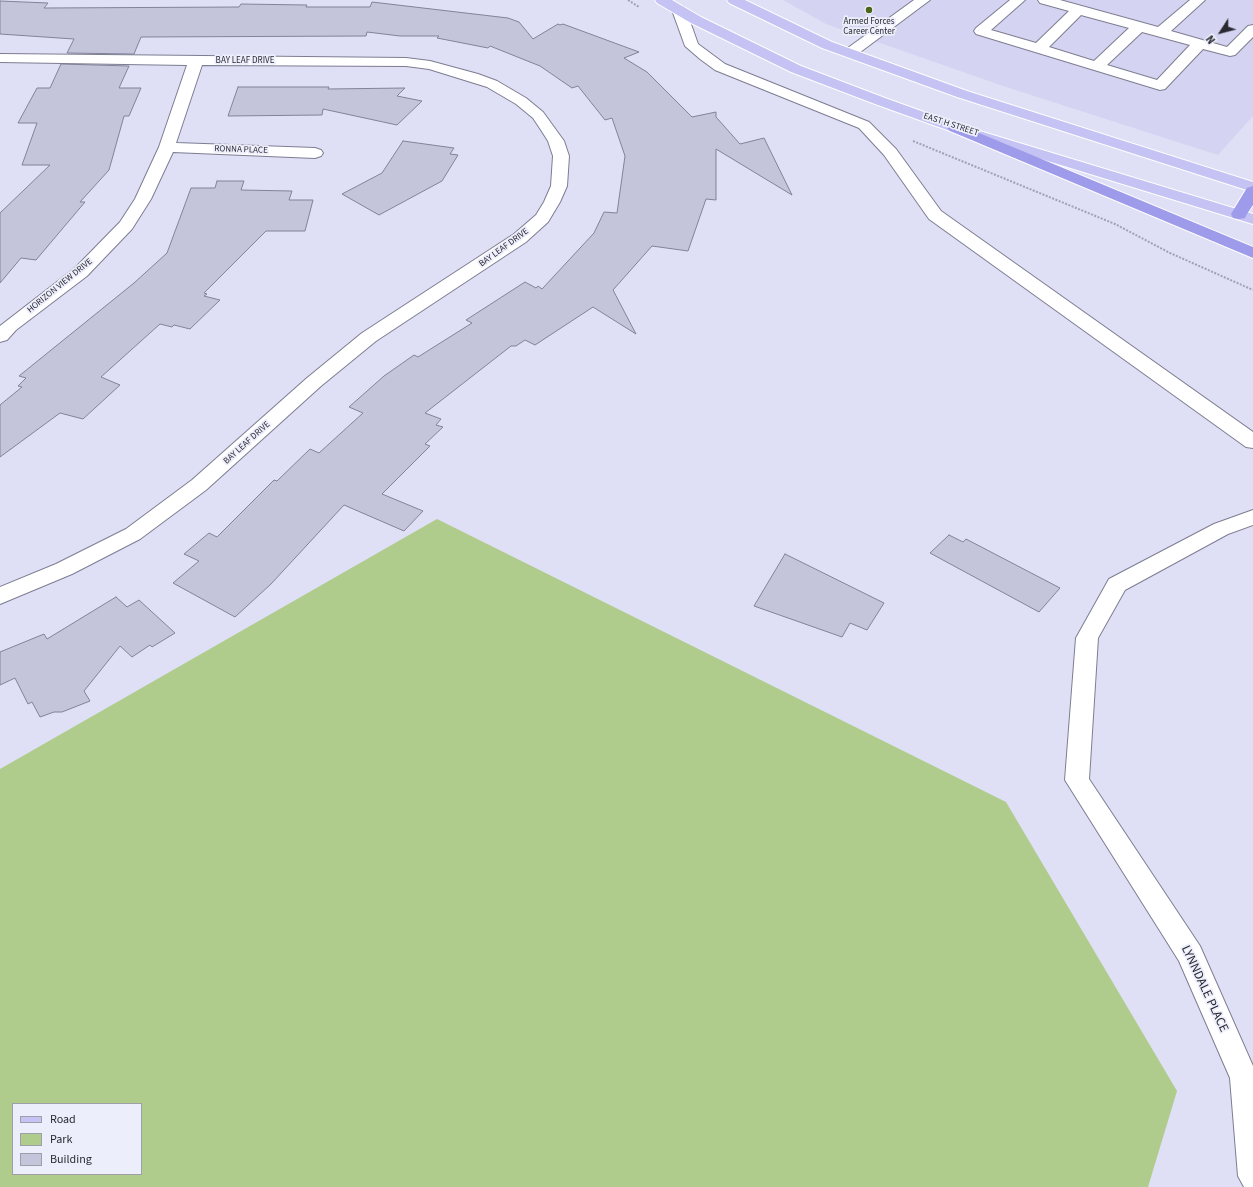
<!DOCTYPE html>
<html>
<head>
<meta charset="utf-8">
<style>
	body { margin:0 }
	#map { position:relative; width:1253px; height:1187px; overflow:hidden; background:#dfdff6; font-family:"Source Sans 3",sans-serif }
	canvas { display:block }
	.legend { position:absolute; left:12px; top:1103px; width:130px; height:72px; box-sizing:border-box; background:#edeefb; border:1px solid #9f9faa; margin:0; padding:5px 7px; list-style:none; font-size:12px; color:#292931 }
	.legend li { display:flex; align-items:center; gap:8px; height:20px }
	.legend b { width:20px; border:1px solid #9f9faa }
	.north { position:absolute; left:1201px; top:12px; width:40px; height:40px; -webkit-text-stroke:3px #edeefb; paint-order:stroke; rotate:234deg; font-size:11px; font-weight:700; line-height:16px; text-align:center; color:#292931 }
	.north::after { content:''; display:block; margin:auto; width:14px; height:18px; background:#292931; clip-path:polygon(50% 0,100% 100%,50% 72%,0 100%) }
</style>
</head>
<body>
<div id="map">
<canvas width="1253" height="1187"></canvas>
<ul class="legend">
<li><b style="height:5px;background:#c5c3f3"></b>Road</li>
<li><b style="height:11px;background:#afcc8c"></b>Park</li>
<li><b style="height:11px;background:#c4c5db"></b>Building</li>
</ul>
<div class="north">N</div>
</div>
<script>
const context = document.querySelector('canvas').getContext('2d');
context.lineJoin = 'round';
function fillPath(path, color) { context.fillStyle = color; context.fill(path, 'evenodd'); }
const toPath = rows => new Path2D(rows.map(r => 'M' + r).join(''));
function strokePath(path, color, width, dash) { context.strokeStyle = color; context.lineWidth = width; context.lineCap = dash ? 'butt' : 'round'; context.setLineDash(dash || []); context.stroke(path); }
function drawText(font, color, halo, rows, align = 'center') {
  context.font = font + ' "Source Sans 3",sans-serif'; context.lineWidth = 3.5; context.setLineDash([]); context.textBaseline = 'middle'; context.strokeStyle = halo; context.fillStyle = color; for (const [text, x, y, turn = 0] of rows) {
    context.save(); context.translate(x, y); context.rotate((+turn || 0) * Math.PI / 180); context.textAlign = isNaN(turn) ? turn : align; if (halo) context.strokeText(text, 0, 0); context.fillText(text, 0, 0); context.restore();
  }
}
const built = toPath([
	[783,0,1253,0,1253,116,1218,155,1003,86,826,24]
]);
const green = toPath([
	[437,519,1006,802,1177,1091,1148,1187,0,1187,0,769],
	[13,1104,141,1104,141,1174,13,1174]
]);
const building = toPath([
	[0,1,48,3,44,8,239,7,241,4,307,5,306,7,370,7,372,2,508,18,519,22,533,39,558,24,560,25,563,24,639,52,624,58,647,72,692,117,716,112,716,117,740,144,764,138,792,195,716,149,716,200,706,199,688,251,652,246,613,290,636,334,593,307,535,345,525,340,516,346,511,346,425,413,441,419,436,425,443,427,425,444,430,446,382,494,423,511,404,531,344,505,271,584,235,617,173,583,199,561,184,554,209,533,217,537,274,480,277,481,310,449,319,453,363,413,349,407,384,376,414,355,418,357,472,323,466,320,525,282,536,288,538,286,542,289,594,233,604,212,617,213,625,156,612,118,605,120,578,86,572,88,540,66,490,46,488,48,437,38,439,36,400,36,367,32,366,36,141,37,134,54,67,53,74,39,0,34,0,1],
	[61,64,129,66,119,88,141,88,129,116,124,116,109,170,80,202,85,202,36,260,21,258,0,283,0,213,50,165,22,165,37,123,18,123,37,88,50,88,61,64],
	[238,87,329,87,328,89,405,88,397,96,422,101,397,125,323,109,322,115,228,116,238,87],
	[403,141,454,148,450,154,458,155,442,181,379,215,342,194,382,173,403,141],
	[217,181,244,181,241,190,292,191,289,200,313,200,305,231,266,231,204,293,207,294,204,296,220,300,190,329,174,325,172,327,160,324,101,377,120,385,83,419,60,413,0,457,0,405,22,387,18,386,26,378,19,376,134,283,167,253,191,188,215,188,217,181],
	[949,535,963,542,966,539,1060,588,1039,612,930,553,949,535],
	[785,554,884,603,867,630,850,623,842,637,754,606,785,554],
	[116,597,127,607,139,600,175,633,152,647,150,645,132,657,120,646,84,691,90,701,62,712,54,712,40,717,32,702,28,704,15,678,0,685,0,652,44,634,47,639,116,597]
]);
const path = toPath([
	[628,0,639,7],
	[913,141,1115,224,1170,253,1253,290]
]);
const minor = toPath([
	[914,0,930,0,855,56,850,57,845,56,843,53,845,50,914,0],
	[1010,0,1025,0,991,30,1036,43,1069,11,1040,3,1038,0,1060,0,1158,27,1190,0,1205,0,1171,31,1227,47,1248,26,1253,25,1253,37,1235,55,1230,56,1203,49,1165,89,1160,90,976,34,974,31,976,28,1010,0],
	[1081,15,1129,28,1094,61,1049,47,1081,15],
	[1142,32,1190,45,1157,80,1107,65,1142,32],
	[679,6,684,7,686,10,698,44,725,64,869,122,896,149,941,211,1253,432,1253,448,1246,447,929,219,884,155,859,128,715,70,700,59,685,46,672,10,674,7,679,6],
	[0,54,406,58,430,61,478,74,497,81,526,98,543,112,564,141,569,156,567,186,560,202,548,222,526,242,376,341,321,386,206,490,140,539,72,574,0,604,0,587,56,564,126,529,192,480,307,378,362,333,514,234,536,215,544,202,551,186,553,156,548,141,541,130,533,118,516,104,487,87,429,69,406,66,202,65,176,143,315,148,321,150,323,153,321,156,315,158,173,152,151,199,132,229,87,276,16,330,7,340,0,342,0,326,75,268,120,222,135,199,159,147,187,65,0,62,0,54],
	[1253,510,1253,525,1228,534,1125,590,1098,638,1089,779,1200,946,1253,1066,1253,1187,1244,1187,1238,1176,1230,1078,1179,961,1065,780,1076,638,1109,579,1214,524,1253,510]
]);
const major = toPath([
	[655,0,672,0,701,17,801,66,885,98,960,125,1253,214,1253,224,950,131,875,104,791,72,691,23,657,3,655,0],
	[727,0,745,0,832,42,967,91,1253,182,1253,192,957,97,822,48,729,3,727,0]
]);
const highway = toPath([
	[955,123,1253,247,1253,258,950,131,947,128,950,125,955,123],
	[1253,186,1253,205,1247,214,1245,218,1239,219,1233,218,1231,214,1245,191,1247,188,1253,186]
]);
const markers = [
	[869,10,4,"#49661a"]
];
const farPoinames = [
	["Armed Forces",869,22],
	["Career Center",869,32]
];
const farStreetnames = [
	["BAY LEAF DRIVE",245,61],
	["EAST H STREET",951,125,18],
	["RONNA PLACE",241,150,2],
	["BAY LEAF DRIVE",504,248,-36],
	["HORIZON VIEW DRIVE",60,286,-39],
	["BAY LEAF DRIVE",247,443,-42]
];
const nearStreetnames = [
	["LYNNDALE PLACE",1204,989,65]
];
fillPath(built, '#d4d4f2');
fillPath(green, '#afcc8c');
fillPath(building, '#c4c5db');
strokePath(building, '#828397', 1);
strokePath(minor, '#7d7d92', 2);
strokePath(major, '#fff', 2);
strokePath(highway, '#fff', 2);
strokePath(path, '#a1a1b3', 2, [2, 1.5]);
fillPath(minor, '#fff');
fillPath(major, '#c5c3f3');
fillPath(highway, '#9e9beb');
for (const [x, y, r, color] of markers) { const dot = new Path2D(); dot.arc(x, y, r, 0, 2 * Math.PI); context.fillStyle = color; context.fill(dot); strokePath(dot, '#edeefb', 1.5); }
drawText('9px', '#292931', '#edeefb', farPoinames);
drawText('9px', '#292931', '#edeefb', farStreetnames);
drawText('13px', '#292931', '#edeefb', nearStreetnames);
</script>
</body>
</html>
